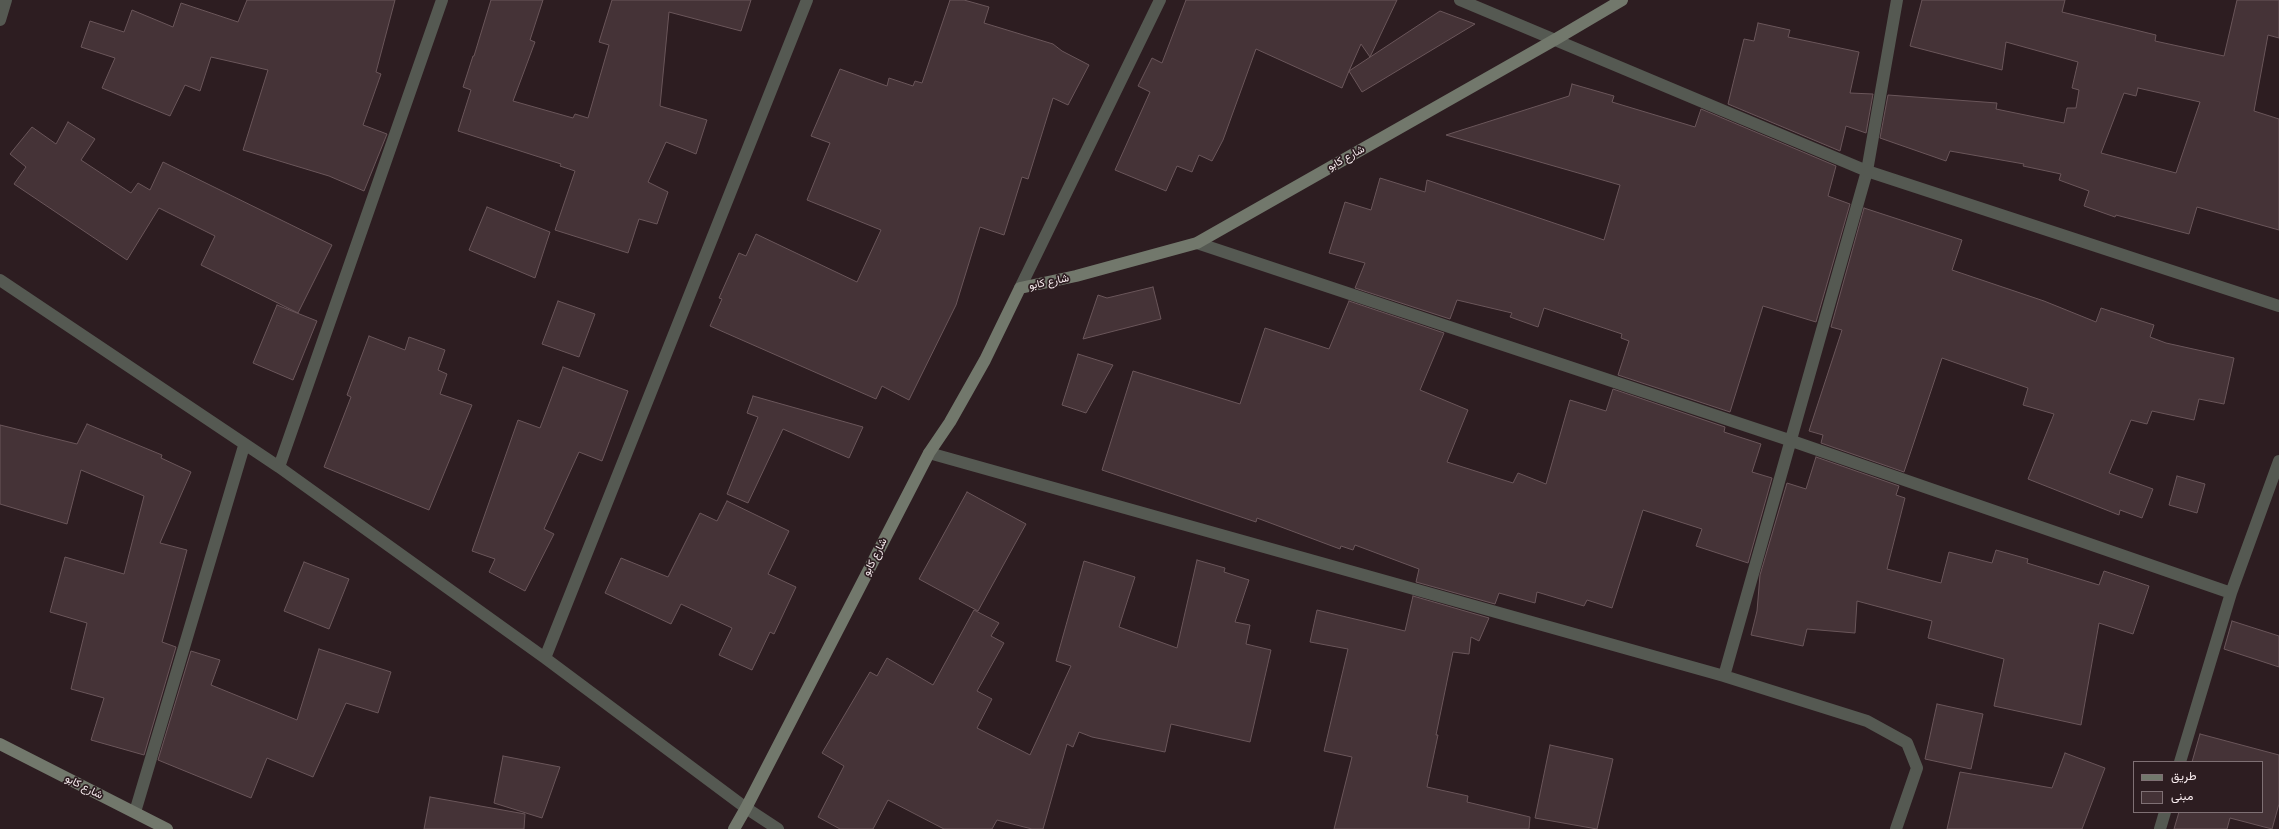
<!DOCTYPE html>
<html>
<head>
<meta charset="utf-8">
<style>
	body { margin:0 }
	#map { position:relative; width:2279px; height:829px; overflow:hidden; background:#2d1d21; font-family:"IBM Plex Sans",Vazirmatn,sans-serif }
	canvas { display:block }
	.legend { position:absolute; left:2133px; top:761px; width:130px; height:52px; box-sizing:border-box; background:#2d1d21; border:1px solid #7f7074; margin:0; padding:5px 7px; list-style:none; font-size:12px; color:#f9edf0 }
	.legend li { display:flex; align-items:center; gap:8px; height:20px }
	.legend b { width:20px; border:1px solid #7f7074 }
</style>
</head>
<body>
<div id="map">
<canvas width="2279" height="829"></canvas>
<ul class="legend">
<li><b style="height:5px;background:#72786c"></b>طريق</li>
<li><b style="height:11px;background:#453337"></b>مبنى</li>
</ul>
</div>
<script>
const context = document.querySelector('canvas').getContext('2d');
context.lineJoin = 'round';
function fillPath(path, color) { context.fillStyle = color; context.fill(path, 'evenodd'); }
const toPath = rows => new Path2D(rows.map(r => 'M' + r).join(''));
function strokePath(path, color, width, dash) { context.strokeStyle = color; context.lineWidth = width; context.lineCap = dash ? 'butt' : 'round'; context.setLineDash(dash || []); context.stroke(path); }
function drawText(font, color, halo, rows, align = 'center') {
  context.font = font + ' "IBM Plex Sans",Vazirmatn,sans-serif'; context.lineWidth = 3.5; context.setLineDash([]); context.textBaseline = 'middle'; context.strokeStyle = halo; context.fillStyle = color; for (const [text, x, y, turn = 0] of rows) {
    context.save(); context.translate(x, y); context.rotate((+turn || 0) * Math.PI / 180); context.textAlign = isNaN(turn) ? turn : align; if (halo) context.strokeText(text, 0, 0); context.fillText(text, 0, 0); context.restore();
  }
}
const building = toPath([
	[247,0,395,0,376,72,381,74,363,125,387,134,364,191,329,176,243,150,268,70,211,57,200,91,185,85,170,116,102,88,115,58,81,47,90,21,124,32,132,10,173,27,181,3,238,22,247,0],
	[491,0,543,0,530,40,535,42,513,101,573,118,575,114,588,118,609,45,599,42,612,0,751,0,741,31,669,12,660,106,707,120,696,154,666,142,648,182,668,192,657,224,639,219,628,253,555,230,575,171,560,166,561,164,458,131,471,90,463,87,473,56,474,56,491,0],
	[950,0,964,0,989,7,984,23,1053,44,1062,51,1089,65,1068,105,1053,98,1028,179,1022,177,1004,235,980,227,956,305,909,400,882,386,876,399,710,326,722,299,719,298,739,253,746,256,756,234,857,282,881,230,807,200,830,143,811,136,840,69,887,86,889,78,913,86,915,81,922,83,950,0],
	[1186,0,1397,0,1370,57,1361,44,1349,71,1440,11,1475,24,1362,92,1349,71,1342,88,1256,49,1223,140,1212,161,1199,155,1192,172,1177,166,1166,191,1115,170,1150,92,1138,86,1152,58,1162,63,1186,0],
	[1922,0,2065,0,2062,12,2156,35,2155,41,2224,56,2237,0,2279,0,2279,38,2268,35,2254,111,2279,119,2279,230,2197,207,2189,234,2116,215,2115,217,2084,206,2089,191,2059,180,2061,174,2023,166,2024,164,1950,151,1946,161,1880,138,1888,95,1997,103,1996,109,2064,123,2067,108,2076,108,2079,90,2072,88,2078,62,2006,42,2002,70,1910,46,1922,0],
	[2138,88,2200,102,2176,173,2101,153,2124,93,2136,96,2138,88],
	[1758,23,1790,30,1788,37,1859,52,1850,93,1873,94,1866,133,1846,126,1840,151,1728,104,1744,39,1754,41,1758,23],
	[1572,84,1614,96,1612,102,1695,127,1701,109,1836,166,1828,196,1850,204,1816,322,1763,306,1730,412,1618,375,1629,341,1621,338,1622,334,1544,308,1538,327,1510,317,1512,313,1457,300,1450,319,1355,288,1365,263,1329,253,1345,202,1371,210,1380,178,1425,192,1427,180,1604,240,1620,185,1446,135,1569,96,1572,84],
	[68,122,95,139,81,160,131,193,138,183,150,190,163,162,332,245,298,313,201,265,215,236,159,208,127,260,14,184,26,167,10,154,32,127,56,144,68,122],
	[487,207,550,232,535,278,469,250,487,207],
	[1864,208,1962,240,1952,270,2044,301,2096,322,2101,308,2154,325,2150,337,2166,343,2234,358,2224,404,2199,399,2194,420,2152,411,2147,424,2131,420,2109,473,2153,489,2142,518,2120,510,2119,515,2028,479,2054,414,2023,405,2028,388,1942,358,1904,472,1821,443,1823,435,1809,431,1842,330,1831,327,1864,208],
	[1153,287,1161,319,1083,339,1098,295,1107,298,1153,287],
	[558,301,595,314,579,357,542,344,558,301],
	[1349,301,1444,333,1420,390,1468,410,1447,462,1513,483,1518,473,1546,484,1570,400,1606,411,1613,389,1725,427,1724,432,1761,444,1752,472,1772,478,1748,563,1696,546,1702,529,1643,510,1612,608,1587,600,1584,606,1537,592,1535,603,1499,593,1495,604,1416,582,1419,569,1355,545,1353,550,1341,546,1340,549,1257,518,1256,522,1102,470,1133,371,1240,404,1265,328,1329,349,1349,301],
	[277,305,317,321,293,380,253,363,277,305],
	[369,336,405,350,409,337,445,350,438,370,447,374,440,394,472,405,429,510,324,467,351,397,347,395,369,336],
	[1078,354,1113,365,1086,413,1062,405,1078,354],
	[563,367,628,391,602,461,579,452,544,529,554,534,525,591,489,572,495,559,472,551,518,420,540,428,563,367],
	[753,396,863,427,849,458,783,429,748,503,727,494,758,417,747,413,753,396],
	[87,424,162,455,161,458,191,472,160,543,187,550,162,642,176,647,144,755,91,740,104,698,71,689,87,623,50,612,65,557,124,574,144,496,81,470,67,524,0,504,0,425,77,444,87,424],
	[1816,457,1899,486,1896,495,1905,498,1887,569,1941,583,1949,552,1992,563,1996,550,2028,559,2027,563,2099,585,2104,571,2149,586,2133,634,2099,623,2081,725,1994,706,2004,659,1928,638,1932,621,1857,601,1855,633,1807,629,1803,646,1751,635,1757,611,1760,575,1787,483,1806,489,1816,457],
	[2177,476,2205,484,2197,513,2169,505,2177,476],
	[967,492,1026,524,978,611,919,579,967,492],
	[727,501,789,531,768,574,796,587,774,634,770,632,752,670,719,655,732,628,681,604,671,624,605,593,621,558,668,577,700,513,717,521,727,501],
	[1197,560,1225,568,1224,572,1249,580,1235,622,1250,625,1246,644,1271,650,1250,742,1171,724,1165,752,1092,737,1079,732,1073,747,1067,744,1043,829,1032,829,997,820,992,829,944,829,888,800,873,829,840,829,818,817,844,766,822,753,870,672,877,676,887,658,933,685,974,610,999,623,991,636,1004,643,977,691,992,699,977,728,1030,755,1071,666,1056,661,1084,561,1135,577,1119,627,1177,648,1197,560],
	[304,562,349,579,329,629,284,611,304,562],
	[1413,596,1489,618,1479,641,1471,637,1469,654,1453,652,1436,735,1438,735,1427,787,1468,796,1467,802,1530,817,1529,829,1334,829,1352,757,1324,751,1348,649,1310,642,1317,610,1405,631,1413,596],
	[2232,621,2279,636,2279,667,2224,649,2232,621],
	[319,649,391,672,378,713,346,703,313,777,267,758,251,798,158,760,191,651,220,660,211,685,297,720,319,649],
	[1937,704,1983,714,1971,769,1925,759,1937,704],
	[2200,734,2279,755,2279,804,2272,829,2230,818,2227,829,2174,829,2179,812,2262,812,2262,762,2192,762,2200,734],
	[1550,745,1613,759,1597,829,1535,818,1550,745],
	[2065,753,2105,768,2082,829,1947,829,1960,772,2052,788,2065,753],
	[503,756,560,767,542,818,494,803,503,756],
	[430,797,525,814,524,829,424,829,430,797]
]);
const street = toPath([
	[1460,0,1867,171,2279,306],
	[0,20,6,0],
	[1197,243,1792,441,2231,593],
	[0,280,279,467,545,658,746,808,778,829],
	[1020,288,1160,0],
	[929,453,1724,676,1867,721,1907,743,1917,768,1896,829],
	[279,467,442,0],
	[545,658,807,0],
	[1724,676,1867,171,1897,0],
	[2180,762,2231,593,2279,461],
	[135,812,244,446],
	[2160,829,2165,812]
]);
const secondary = toPath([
	[0,744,167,829],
	[734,829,746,808,929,453,950,422,985,360,1020,288,1076,276,1197,243,1556,39,1622,0]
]);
const streetNames = [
	["شارع كابو",1346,158,-29],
	["شارع كابو",1049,282,-12],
	["شارع كابو",875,557,-63],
	["شارع كابو",84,787,27]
];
fillPath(building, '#453337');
strokePath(building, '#6a565a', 1);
strokePath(street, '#555952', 12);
strokePath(secondary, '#72786c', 12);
drawText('11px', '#f9edf0', '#2d1d21', streetNames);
</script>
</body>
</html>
